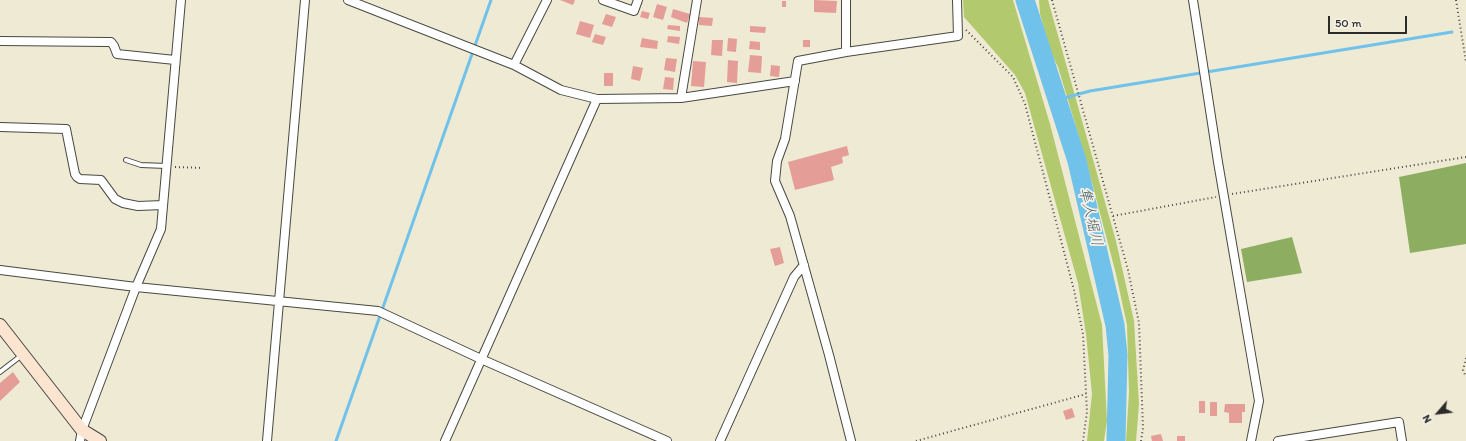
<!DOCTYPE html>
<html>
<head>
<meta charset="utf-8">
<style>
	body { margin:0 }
	#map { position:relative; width:1466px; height:441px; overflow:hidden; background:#efead3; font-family:Itim,sans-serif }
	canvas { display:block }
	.north { position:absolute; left:1418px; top:393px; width:40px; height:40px; -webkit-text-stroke:3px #f7f3e8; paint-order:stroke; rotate:242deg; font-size:11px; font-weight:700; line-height:16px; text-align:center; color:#2b2b2b }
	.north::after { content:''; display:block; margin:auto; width:14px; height:18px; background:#2b2b2b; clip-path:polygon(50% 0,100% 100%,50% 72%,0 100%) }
	.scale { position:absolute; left:1328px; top:16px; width:79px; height:18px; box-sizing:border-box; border:2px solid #2b2b2b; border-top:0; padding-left:5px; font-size:12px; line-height:14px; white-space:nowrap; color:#2b2b2b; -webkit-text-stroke:3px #f7f3e8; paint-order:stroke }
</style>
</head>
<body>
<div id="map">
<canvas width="1466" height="441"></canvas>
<div class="north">N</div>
<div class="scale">50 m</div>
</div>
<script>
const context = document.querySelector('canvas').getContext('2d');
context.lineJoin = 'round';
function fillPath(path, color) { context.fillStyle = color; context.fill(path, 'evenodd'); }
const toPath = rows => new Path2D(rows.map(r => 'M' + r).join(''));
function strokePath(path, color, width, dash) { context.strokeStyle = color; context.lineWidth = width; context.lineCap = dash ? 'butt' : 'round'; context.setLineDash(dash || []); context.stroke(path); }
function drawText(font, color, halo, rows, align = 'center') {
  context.font = font + ' Itim,"Klee One",sans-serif'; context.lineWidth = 3.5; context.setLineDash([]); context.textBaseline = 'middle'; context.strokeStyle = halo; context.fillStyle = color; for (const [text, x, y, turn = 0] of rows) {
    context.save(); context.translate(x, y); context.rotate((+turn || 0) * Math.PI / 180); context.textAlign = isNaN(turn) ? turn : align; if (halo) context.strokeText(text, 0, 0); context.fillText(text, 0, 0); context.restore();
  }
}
const green = toPath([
	[963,0,1013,0,1050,124,1102,325,1107,421,1104,441,1087,441,1092,394,1086,334,1078,283,1025,93,1015,75,964,17],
	[1039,0,1048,0,1116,241,1134,321,1139,404,1136,441,1126,441,1129,392,1127,325,1116,274,1086,160,1058,67,1050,51,1040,14]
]);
const forest = toPath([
	[1466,163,1466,244,1410,253,1399,177],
	[1292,237,1302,273,1247,282,1241,249]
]);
const stream = toPath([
	[1057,100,1090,91,1452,32],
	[336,441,491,0]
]);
const river = toPath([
	[1025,0,1077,161,1115,325,1118,355,1116,441]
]);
const building = toPath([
	[560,0,575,0,573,5],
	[814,0,837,1,836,13,814,12],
	[782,1,786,1,786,7,782,7],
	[657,4,667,7,663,20,653,17],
	[673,9,690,14,687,23,671,17],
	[642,11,650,13,648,19,640,17],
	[606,14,616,17,612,27,602,24],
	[699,17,713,18,712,26,699,25],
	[580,21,594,25,590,38,576,34],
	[668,25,680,26,680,31,667,29],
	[750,26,766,27,765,33,750,32],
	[595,34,606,37,603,45,592,42],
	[668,36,680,37,679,44,667,42],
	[642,38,658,41,657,49,640,47],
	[728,38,737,39,736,52,727,51],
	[712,40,723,40,722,56,711,55],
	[803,40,810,40,810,47,803,47],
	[750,41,760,42,760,50,749,49],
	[750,55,762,56,761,73,748,72],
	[666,58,677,59,675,72,664,70],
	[728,60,738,61,737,83,727,82],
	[693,61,706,62,704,87,691,86],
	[771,65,780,66,779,77,770,76],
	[633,66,643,68,640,81,631,79],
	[604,73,613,73,613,86,604,86],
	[665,77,674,78,673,90,663,89],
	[847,146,849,155,842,157,843,163,831,167,834,180,795,190,788,162],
	[780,247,784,263,775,266,770,249],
	[13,372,20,382,0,401,0,383],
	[1199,401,1205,401,1205,413,1199,413],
	[1210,402,1217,402,1217,416,1210,416],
	[1225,404,1245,404,1245,412,1242,412,1242,423,1229,423,1229,413,1224,412],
	[1072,408,1075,417,1066,420,1063,411],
	[1161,434,1163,441,1152,441,1151,436],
	[1177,436,1185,436,1185,441,1177,441]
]);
const path = toPath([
	[1052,0,1128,270,1139,323,1143,428,1141,441],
	[1456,0,1466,62],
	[966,30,1013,77,1025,104,1074,290,1083,334,1087,412,1083,441],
	[175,167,203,168],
	[1232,194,1466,157],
	[1113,216,1216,197],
	[1466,358,1463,370,1466,377],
	[916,441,1086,394]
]);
const lane = toPath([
	[126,160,141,165,166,166],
	[0,372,22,355]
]);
const street = toPath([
	[348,0,514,65,561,90,597,99,681,98,795,81],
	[603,0,634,11,638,0],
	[1193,0,1218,162,1259,401,1251,441],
	[0,41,108,42,111,42,114,46,117,54,175,60],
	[846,52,846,0],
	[514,65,547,0],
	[681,98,697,0],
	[0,127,66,129,75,174,77,177,80,179,101,180,115,199,123,203,138,206,163,205],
	[0,270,136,287,378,311,481,359,667,441],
	[80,441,82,430,136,287,161,229,181,0],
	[267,441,305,0],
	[445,441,597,99],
	[720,441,794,277,804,265],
	[851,441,829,355,790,216,775,181,777,161,785,139,798,61,846,52,958,36,957,0],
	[1278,441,1399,422,1402,441]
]);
const secondary = toPath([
	[0,325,82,430,100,441]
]);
const waterNames = [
	["隼人堀川",1090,217,77]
];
fillPath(green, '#b2c96e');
fillPath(forest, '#8dad61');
strokePath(stream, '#70c2eb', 3);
strokePath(river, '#70c2eb', 19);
fillPath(building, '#e49d97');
strokePath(lane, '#484844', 6);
strokePath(street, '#484844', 10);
strokePath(secondary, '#484844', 14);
strokePath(path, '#484844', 2, [1, 3]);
strokePath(lane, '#fff', 4);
strokePath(street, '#fff', 8);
strokePath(secondary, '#fce5d0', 12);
drawText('italic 15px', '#405865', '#f7f3e8', waterNames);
</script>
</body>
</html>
